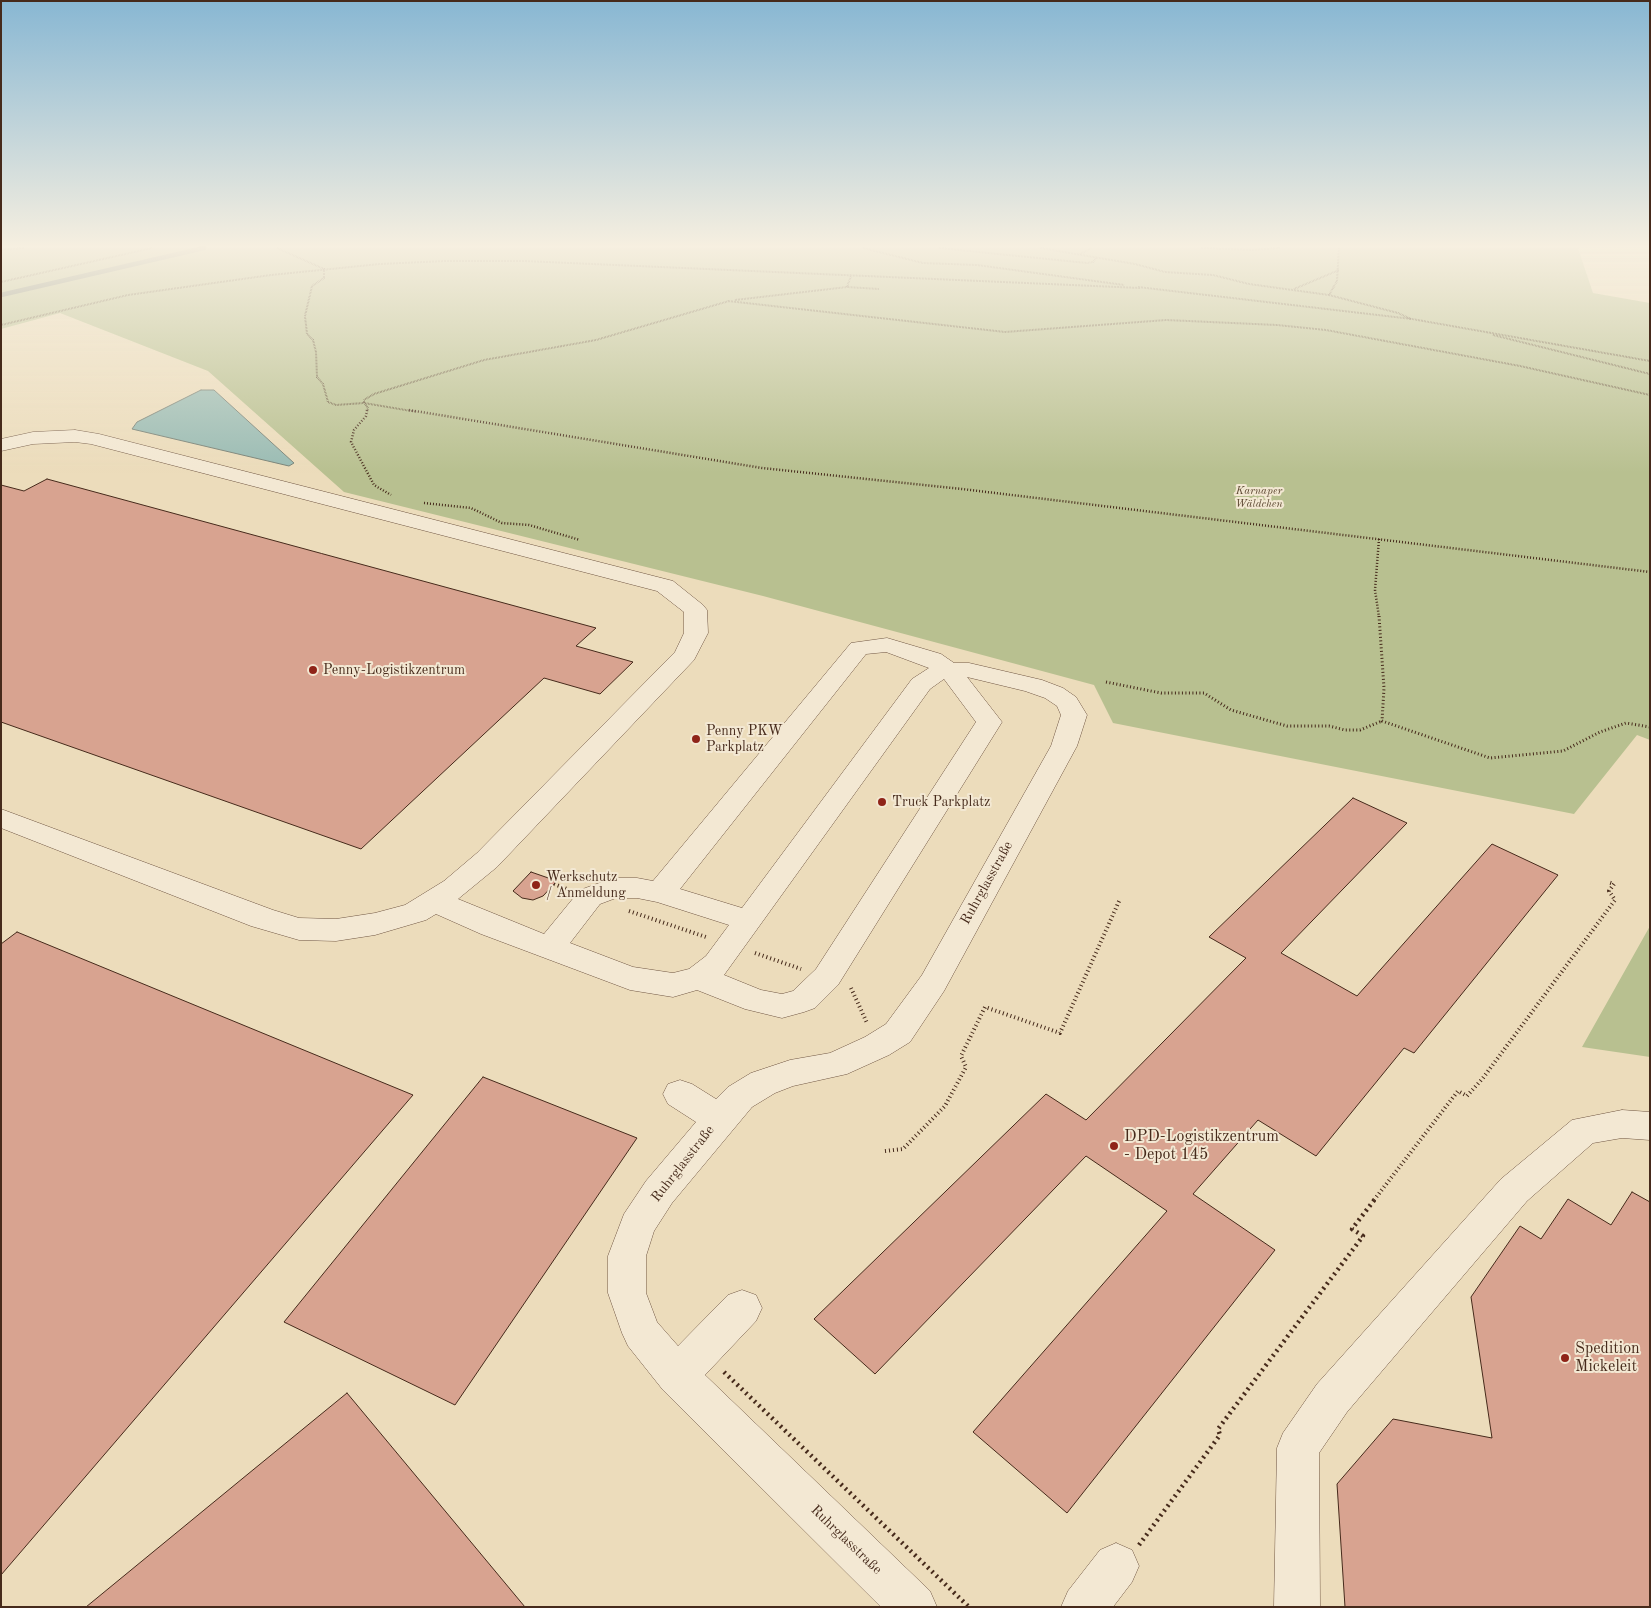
<!DOCTYPE html>
<html>
<head>
<meta charset="utf-8">
<style>
	body { margin:0 }
	#map { position:relative; width:1651px; height:1608px; overflow:hidden; background:#ecdcbb; font-family:"Old Standard TT",serif }
	canvas { display:block }
	.frame { position:absolute; inset:0; border:2px solid #462a1b; pointer-events:none }
</style>
</head>
<body>
<div id="map">
<canvas width="1651" height="1608"></canvas>
<div class="frame"></div>
</div>
<script>
const context = document.querySelector('canvas').getContext('2d');
context.lineJoin = 'round';
function fillPath(path, color) { context.fillStyle = color; context.fill(path, 'evenodd'); }
const toPath = rows => new Path2D(rows.map(r => 'M' + r).join(''));
function strokePath(path, color, width, dash) { context.strokeStyle = color; context.lineWidth = width; context.lineCap = dash ? 'butt' : 'round'; context.setLineDash(dash || []); context.stroke(path); }
function drawText(font, color, halo, rows, align = 'center') {
  context.font = font + ' "Old Standard TT",serif'; context.lineWidth = 4; context.setLineDash([]); context.textBaseline = 'middle'; context.strokeStyle = halo; context.fillStyle = color; for (const [text, x, y, turn = 0] of rows) {
    context.save(); context.translate(x, y); context.rotate((+turn || 0) * Math.PI / 180); context.textAlign = isNaN(turn) ? turn : align; if (halo) context.strokeText(text, 0, 0); context.fillText(text, 0, 0); context.restore();
  }
}
const green = toPath([
	[1,248,1578,248,1593,293,1650,303,1650,740,1637,735,1574,814,1113,723,1094,685,763,596,344,492,208,371,60,313,1,329],
	[1650,926,1650,1057,1582,1047]
]);
const water = toPath([
	[201,390,214,390,294,463,289,466,132,429,137,422,201,390]
]);
const stream = toPath([
	[1,295,204,248]
]);
const building = toPath([
	[47,479,596,628,576,646,633,662,600,694,544,678,361,849,1,722,1,485,24,491,47,479],
	[1353,798,1407,823,1281,953,1357,996,1492,844,1558,875,1414,1053,1404,1048,1316,1156,1258,1120,1193,1194,1275,1250,1067,1513,973,1432,1167,1211,1086,1156,875,1374,814,1319,1046,1094,1086,1120,1246,958,1209,937,1353,798],
	[531,872,557,881,543,896,533,900,522,898,513,891,531,872],
	[17,932,413,1095,1,1575,1,944,17,932],
	[483,1077,637,1138,455,1405,284,1322,483,1077],
	[1632,1192,1650,1202,1650,1607,1345,1607,1337,1484,1393,1419,1492,1438,1471,1297,1520,1226,1541,1239,1568,1199,1611,1225,1632,1192],
	[347,1393,525,1607,86,1607,248,1474,347,1393]
]);
const pathFar4 = toPath([
	[277,248,324,269,324,278,312,286,305,316,307,334,313,340,316,352,317,377,323,384,328,402,336,405,364,403,417,412],
	[863,248,923,263,977,265,1124,285],
	[939,248,1087,263,1093,262,1096,258],
	[1040,248,1135,264,1165,272,1213,275,1249,284,1329,295,1398,313,1411,319],
	[1201,248,1252,250,1280,248],
	[1,250,24,248],
	[1080,254,1092,248],
	[1,282,152,248],
	[847,287,851,276],
	[1138,287,1412,319,1650,361],
	[1294,289,1339,270],
	[1329,295,1337,281,1339,248],
	[735,300,847,287,879,289],
	[728,301,1005,332,1166,320,1277,325,1326,330,1520,366,1650,395],
	[1,325,128,295,271,275,380,264,445,261,524,261,1140,288],
	[1493,335,1650,374],
	[364,403,364,400,374,394,484,360,596,340,729,301],
	[365,404,368,408,367,412]
]);
const pathFar3 = toPath([
	[367,410,366,416,354,430,351,442,374,485,391,495],
	[409,410,762,468,962,489,1650,572],
	[424,503,471,508,502,523,529,525,580,540],
	[1379,539,1375,590,1379,617]
]);
const pathFar2 = toPath([
	[1379,616,1384,688,1382,721,1490,758,1563,751,1600,732,1626,723,1650,727],
	[1106,682,1161,693,1204,693,1231,710,1287,726,1329,726,1345,730,1360,730,1382,721]
]);
const pathFar1 = toPath([
	[554,884,567,889],
	[629,911,706,937],
	[755,953,801,969],
	[851,988,867,1023],
	[885,1151,903,1149,945,1106,966,1067,961,1056,985,1007,1060,1033,1120,899],
	[1374,1200,1458,1091,1467,1096,1483,1078,1615,900,1609,891,1614,884,1608,882]
]);
const path = toPath([
	[724,1372,969,1607],
	[1139,1545,1220,1435,1218,1429,1363,1236,1352,1229,1375,1199]
]);
const minor = toPath([
	[75,430,99,434,673,581,703,605,707,610,708,633,694,660,497,867,458,899,544,934,580,890,613,878,637,878,653,881,851,643,887,638,941,654,954,663,969,663,1042,680,1063,688,1076,697,1087,715,1077,746,944,991,910,1042,889,1055,847,1074,793,1086,775,1093,752,1107,672,1203,654,1231,646,1256,646,1293,657,1322,678,1346,728,1295,742,1290,756,1295,762,1308,756,1321,705,1375,930,1591,937,1607,881,1607,663,1390,628,1346,622,1333,608,1293,608,1256,624,1214,646,1181,696,1122,668,1104,663,1094,668,1084,680,1080,692,1084,716,1099,728,1087,751,1073,790,1060,830,1053,865,1037,886,1024,922,975,1051,746,1061,715,1057,706,1045,698,1025,691,967,677,1002,722,838,985,815,1008,804,1012,782,1018,745,1009,697,990,673,997,630,990,481,934,436,914,426,920,375,935,336,941,299,940,251,926,1,828,1,809,273,910,299,918,336,919,375,913,405,905,444,881,477,853,675,652,684,633,684,612,657,591,91,444,75,442,33,444,1,451,1,439,33,432,75,430],
	[886,652,929,668,912,679,742,908,680,889,866,654,886,652],
	[944,679,976,722,816,969,793,991,782,994,761,990,724,975,930,689,944,679],
	[616,898,637,898,657,902,729,925,706,956,689,969,673,973,633,967,570,943,600,904,616,898],
	[1622,1110,1650,1112,1650,1140,1622,1138,1593,1143,1527,1201,1347,1412,1319,1453,1320,1607,1274,1607,1277,1448,1283,1433,1317,1384,1501,1179,1572,1120,1622,1110],
	[1116,1543,1132,1550,1139,1566,1132,1582,1113,1607,1061,1607,1068,1591,1100,1550,1116,1543]
]);
const markers = [
	[313,670,5,"#8f2418"],
	[696,739,5,"#8f2418"],
	[882,802,5,"#8f2418"],
	[536,885,5,"#8f2418"],
	[1114,1146,5,"#8f2418"],
	[1565,1358,5,"#8f2418"]
];
const farParknames = [
	["Karnaper",1259,491],
	["Wäldchen",1259,504]
];
const poiNames = [
	["Penny-Logistikzentrum",323,670],
	["Penny PKW",706,731],
	["Parkplatz",706,747],
	["Truck Parkplatz",892,802],
	["Werkschutz",546,877],
	["/ Anmeldung",546,893]
];
const streetNames = [
	["Ruhrglasstraße",987,883,-61],
	["Ruhrglasstraße",683,1164,-52],
	["Ruhrglasstraße",846,1540,44]
];
const nearPoinames = [
	["DPD-Logistikzentrum",1124,1137],
	["- Depot 145",1124,1155],
	["Spedition",1575,1349],
	["Mickeleit",1575,1367]
];
fillPath(green, '#b8c090');
fillPath(water, '#99bbb3');
strokePath(water, '#788176', 1);
strokePath(stream, '#788176', 4.5);
fillPath(building, '#d8a390');
strokePath(building, '#462a1b', 1);
strokePath(minor, '#705643', 1);
strokePath(pathFar4, '#462a1b', 2, [0.5, 1]);
strokePath(pathFar3, '#462a1b', 2.5, [1, 2]);
strokePath(pathFar2, '#462a1b', 3, [1, 2.5]);
strokePath(pathFar1, '#462a1b', 4, [1, 3]);
strokePath(path, '#462a1b', 4.5, [2, 4]);
fillPath(minor, '#f3e8d3');
const sky = context.createLinearGradient(0, 0, 0, 473);
sky.addColorStop(0, '#88b7d3');
sky.addColorStop(0.52, '#f6efe0');
sky.addColorStop(1, '#f6efe000');
context.fillStyle = sky;
context.fillRect(0, 0, 1651, 473);
for (const [x, y, r, color] of markers) { const dot = new Path2D(); dot.arc(x, y, r, 0, 2 * Math.PI); context.fillStyle = color; context.fill(dot); strokePath(dot, '#f3e8d3', 2); }
drawText('italic 11px', '#5d4832', '#f3e8d3', farParknames);
drawText('14px', '#462a1b', '#f3e8d3', poiNames, 'left');
drawText('14px', '#462a1b', '#f3e8d3', streetNames);
drawText('16px', '#462a1b', '#f3e8d3', nearPoinames, 'left');
</script>
</body>
</html>
